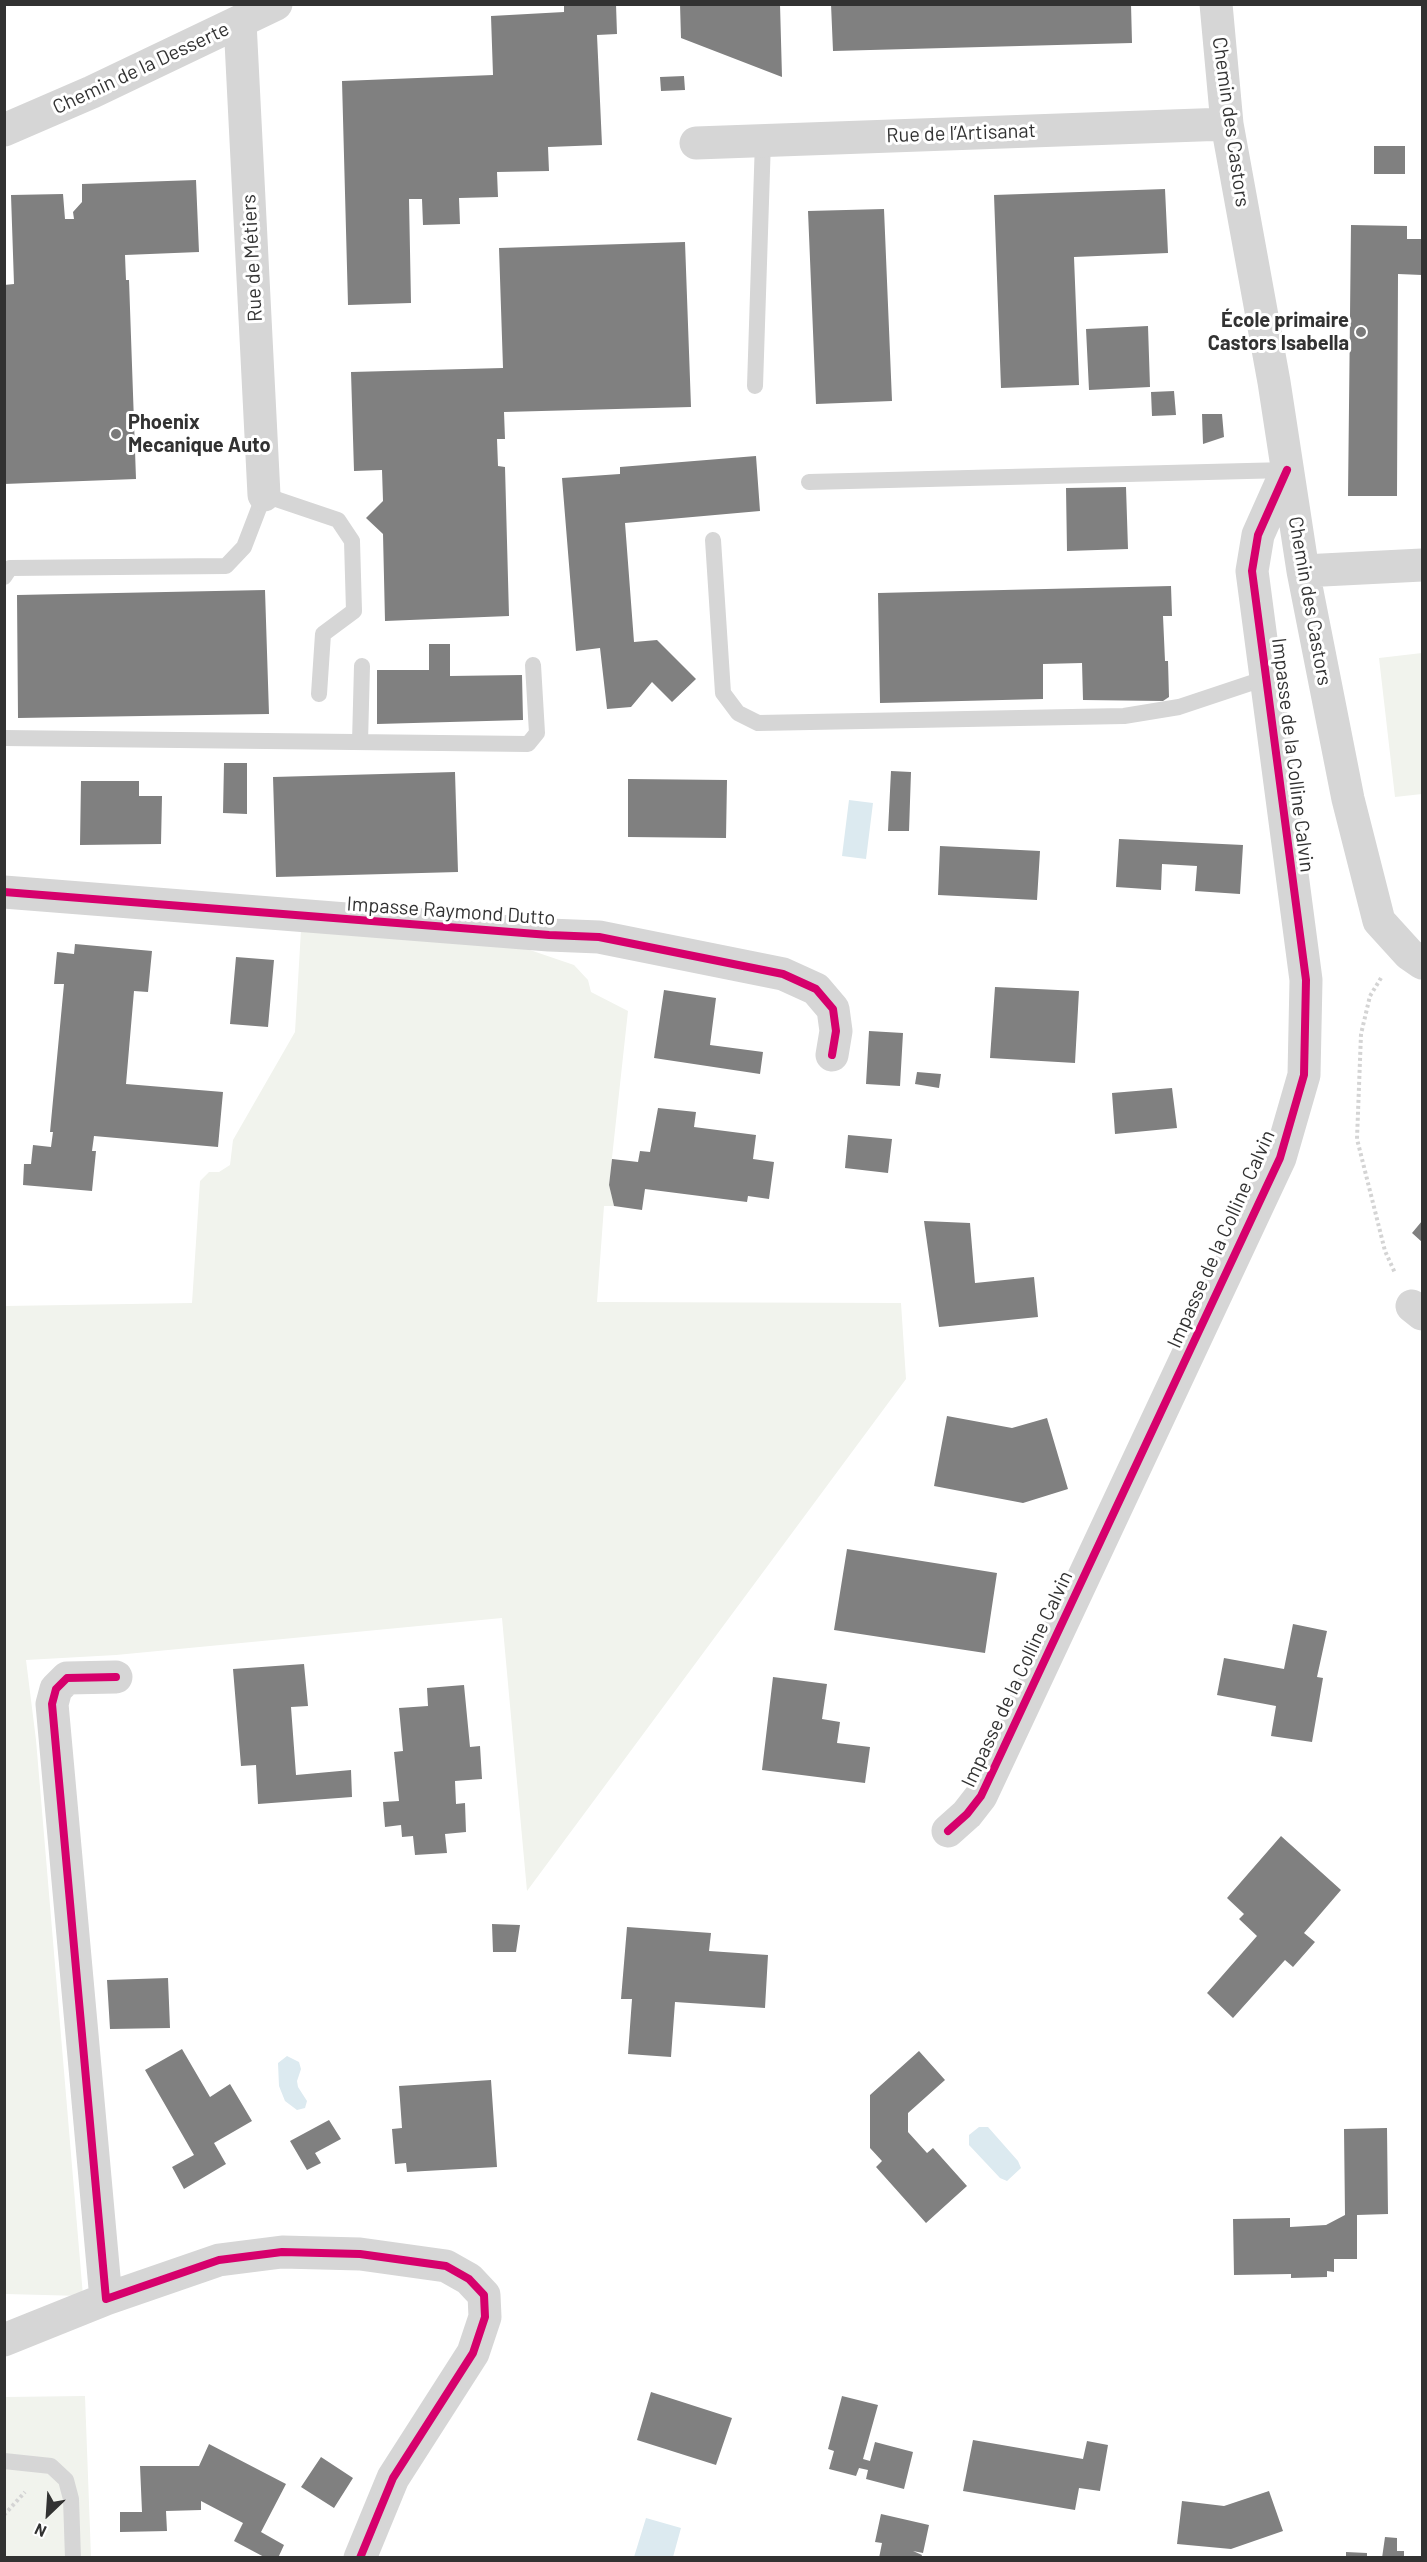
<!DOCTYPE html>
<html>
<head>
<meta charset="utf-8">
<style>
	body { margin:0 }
	#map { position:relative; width:1427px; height:2562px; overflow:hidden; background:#fff; font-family:Barlow,sans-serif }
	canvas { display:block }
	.frame { position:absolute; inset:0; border:6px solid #323232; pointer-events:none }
	.north { position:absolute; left:18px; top:2484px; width:60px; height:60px; -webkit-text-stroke:4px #fff; paint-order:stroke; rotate:205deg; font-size:16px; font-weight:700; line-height:24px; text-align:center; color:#323232 }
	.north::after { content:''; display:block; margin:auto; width:21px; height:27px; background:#323232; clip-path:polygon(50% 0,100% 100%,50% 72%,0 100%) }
</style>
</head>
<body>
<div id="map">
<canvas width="1427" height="2562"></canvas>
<div class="frame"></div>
<div class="north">N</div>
</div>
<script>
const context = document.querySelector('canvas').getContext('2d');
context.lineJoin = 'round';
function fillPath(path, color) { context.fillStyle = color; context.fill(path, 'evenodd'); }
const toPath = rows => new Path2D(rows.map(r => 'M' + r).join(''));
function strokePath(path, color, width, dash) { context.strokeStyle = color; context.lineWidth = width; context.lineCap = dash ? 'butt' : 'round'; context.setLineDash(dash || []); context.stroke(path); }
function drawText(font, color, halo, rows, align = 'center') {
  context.font = font + ' Barlow,sans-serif'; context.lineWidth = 6; context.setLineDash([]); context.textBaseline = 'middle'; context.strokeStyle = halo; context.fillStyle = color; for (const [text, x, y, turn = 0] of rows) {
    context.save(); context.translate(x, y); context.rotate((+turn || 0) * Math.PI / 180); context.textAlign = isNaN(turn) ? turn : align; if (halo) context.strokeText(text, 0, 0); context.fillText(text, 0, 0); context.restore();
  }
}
const green = toPath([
	[1422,653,1422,794,1395,797,1379,658],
	[301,930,524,948,574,965,588,980,591,992,628,1011,609,1185,614,1206,604,1206,597,1302,901,1303,906,1379,527,1891,502,1618,116,1655,26,1660,36,1740,83,2296,5,2294,5,1306,192,1303,200,1181,209,1172,219,1172,230,1165,233,1140,295,1032],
	[85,2396,91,2557,5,2557,4,2397]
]);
const water = toPath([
	[849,800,873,803,866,859,842,856],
	[287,2056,299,2062,301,2069,297,2081,298,2087,307,2101,305,2108,297,2110,285,2101,279,2086,278,2063],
	[979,2127,988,2127,1018,2161,1021,2168,1007,2181,1000,2178,969,2145,969,2135],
	[646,2518,681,2528,673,2557,634,2557]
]);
const building = toPath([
	[564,4,616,4,617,34,597,35,602,145,548,147,549,171,497,172,498,197,459,198,460,224,423,225,422,199,409,199,411,303,348,305,342,81,493,75,491,16,564,12],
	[680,4,780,4,782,77,681,38],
	[831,4,1131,4,1132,43,833,51],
	[684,76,685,90,661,91,660,77],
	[1374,146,1405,146,1405,174,1374,174],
	[196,180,199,252,125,255,126,280,129,280,136,479,4,484,4,285,14,284,11,195,63,194,65,219,74,219,73,212,82,202,82,184],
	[1165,189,1168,253,1074,257,1079,385,1001,388,994,195],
	[884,209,892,401,816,404,808,211],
	[1351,225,1407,226,1407,239,1422,239,1422,275,1398,274,1397,496,1348,496],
	[685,242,691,407,504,412,505,439,497,439,498,466,505,467,509,616,385,621,383,534,366,518,383,501,382,470,354,471,351,372,503,368,499,248],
	[1148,326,1150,387,1089,390,1086,329],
	[1174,391,1176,415,1152,416,1151,392],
	[1202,414,1222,414,1224,437,1203,444],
	[756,456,760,511,625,523,634,642,657,640,696,679,672,702,652,682,631,707,607,709,600,648,576,651,562,478,620,474,620,467],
	[1126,487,1128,549,1067,551,1066,488],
	[1171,586,1172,616,1163,616,1165,661,1168,661,1169,697,1163,701,1083,700,1082,663,1043,664,1043,699,880,703,878,593],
	[265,590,269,714,18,718,17,595],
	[429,644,450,644,450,676,522,675,523,720,377,724,377,670,429,670],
	[224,763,247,763,247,814,223,813],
	[891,771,911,772,909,831,888,831],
	[455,772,458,872,276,877,273,777],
	[628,779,727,780,726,838,628,837],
	[81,781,139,781,139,796,162,796,161,844,80,845],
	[1119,839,1243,845,1240,894,1195,891,1197,866,1162,864,1161,890,1116,887],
	[940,846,1040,851,1037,900,938,895],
	[75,944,152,951,148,992,134,991,126,1084,223,1092,218,1147,94,1136,92,1151,96,1151,92,1191,23,1185,24,1164,31,1164,33,1145,51,1147,53,1132,50,1132,64,984,54,984,57,952,74,954],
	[236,957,274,960,268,1027,230,1024],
	[995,987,1079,991,1075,1063,990,1058],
	[664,990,716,998,710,1045,763,1052,760,1074,654,1058],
	[869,1031,903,1033,900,1086,866,1084],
	[917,1072,941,1074,939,1088,915,1084],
	[1172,1088,1177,1128,1115,1134,1112,1093],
	[658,1108,696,1112,694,1127,756,1135,753,1159,774,1162,769,1199,748,1196,747,1202,645,1189,642,1210,614,1206,609,1185,612,1159,638,1162,640,1151,650,1152],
	[848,1135,892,1139,888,1173,845,1168],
	[924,1221,970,1223,975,1283,1034,1277,1038,1317,939,1327],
	[1422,1221,1422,1242,1412,1233],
	[947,1416,1012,1428,1047,1418,1068,1489,1023,1503,934,1486],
	[847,1549,997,1573,985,1653,834,1630],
	[1293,1624,1327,1631,1317,1677,1323,1678,1312,1742,1271,1736,1276,1706,1217,1695,1224,1658,1284,1669],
	[304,1664,308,1706,291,1707,296,1775,351,1770,352,1797,258,1804,256,1765,241,1766,233,1669],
	[773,1677,827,1684,822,1719,840,1722,837,1743,870,1747,865,1783,762,1770],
	[464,1685,470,1747,480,1746,482,1779,455,1781,456,1804,465,1803,466,1832,445,1834,447,1853,415,1855,413,1836,402,1837,401,1825,385,1827,383,1802,399,1801,394,1752,403,1751,399,1708,428,1706,427,1688],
	[1281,1836,1341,1890,1304,1933,1315,1942,1293,1967,1285,1960,1233,2018,1207,1993,1257,1936,1239,1919,1244,1914,1227,1898],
	[492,1924,520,1925,516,1952,493,1952],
	[627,1927,711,1933,709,1951,768,1955,765,2008,675,2002,671,2057,628,2054,632,1999,621,1999],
	[168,1978,170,2028,110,2029,107,1980],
	[182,2049,210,2097,230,2084,252,2121,214,2143,226,2164,184,2189,172,2167,194,2155,145,2070],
	[919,2051,945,2080,908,2113,908,2132,927,2153,933,2148,967,2186,926,2223,876,2167,882,2161,870,2148,870,2095],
	[491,2080,497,2167,407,2172,406,2163,395,2164,392,2129,402,2128,399,2086],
	[329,2120,341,2139,315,2153,321,2163,307,2170,290,2141],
	[1387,2128,1388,2214,1357,2215,1357,2259,1334,2259,1334,2272,1327,2271,1327,2277,1291,2278,1291,2274,1234,2275,1233,2219,1290,2218,1290,2227,1326,2225,1345,2215,1344,2129],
	[651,2392,732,2418,716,2465,637,2440],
	[842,2396,878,2405,863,2459,870,2461,875,2442,913,2452,904,2489,866,2479,868,2470,859,2468,856,2476,829,2469,834,2451,828,2449],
	[973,2440,1083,2459,1087,2441,1108,2445,1100,2491,1079,2488,1075,2510,963,2491],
	[209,2444,286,2484,261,2532,284,2545,278,2558,266,2558,234,2541,243,2523,201,2501,201,2510,166,2511,167,2531,120,2532,120,2512,142,2512,140,2466,199,2466],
	[321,2457,353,2478,334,2508,301,2487],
	[1269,2491,1283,2531,1231,2549,1177,2544,1182,2501,1224,2506],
	[881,2514,929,2525,923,2553,913,2551,922,2555,921,2558,879,2558,882,2543,875,2542],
	[1385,2537,1397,2538,1397,2551,1404,2551,1404,2558,1382,2558],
	[1346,2552,1367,2553,1367,2558,1346,2558]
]);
const path = toPath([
	[1381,978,1370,996,1361,1034,1357,1139,1385,1251,1395,1273],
	[4,2515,25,2492]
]);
const lane = toPath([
	[755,386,763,140],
	[809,482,1287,470],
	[713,540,723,693,738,713,758,723,1124,716,1179,707,1266,678],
	[4,577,10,568,226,566,244,547,264,495,338,520,352,541,354,611,323,634,319,694],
	[4,738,528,744,537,733,533,665],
	[360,742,362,666],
	[4,2461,51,2466,66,2480,71,2499,73,2558]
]);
const street = toPath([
	[1216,4,1227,124,1274,382,1303,571,1348,799,1379,921,1409,954,1422,963],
	[240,22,264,495],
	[4,130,92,92,276,4],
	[696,143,1227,124],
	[1303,571,1422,565],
	[4,892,549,935,599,937,783,974,816,989,833,1009,836,1031,832,1055],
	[1412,1306,1422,1314],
	[116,1677,67,1678,56,1689,52,1704,106,2299,219,2260,282,2252,360,2254,446,2266,469,2279,484,2295,485,2317,473,2353,393,2478,360,2558],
	[948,1831,967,1814,981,1796,1280,1158,1304,1075,1306,980,1252,571,1258,535,1287,470],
	[4,2340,106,2299]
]);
const cycleway = toPath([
	[4,892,549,935,599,937,783,974,816,989,833,1009,836,1031,832,1055],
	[116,1677,67,1678,56,1689,52,1704,106,2299,219,2260,282,2252,360,2254,446,2266,469,2279,484,2295,485,2317,473,2353,393,2478,360,2558],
	[948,1831,967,1814,981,1796,1280,1158,1304,1075,1306,980,1252,571,1258,535,1287,470]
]);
const markers = [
	[1361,332,6,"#7a7a7a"],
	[116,434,6,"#7a7a7a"]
];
const streetNames = [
	["Chemin de la Desserte",141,68,-25],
	["Chemin des Castors",1231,122,82],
	["Rue de l’Artisanat",961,133,-2],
	["Rue de Métiers",252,258,-93],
	["Chemin des Castors",1310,601,80],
	["Impasse de la Colline Calvin",1293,755,83],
	["Impasse Raymond Dutto",451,911,4],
	["Impasse de la Colline Calvin",1221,1239,-66],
	["Impasse de la Colline Calvin",1017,1679,-65]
];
const poiNames = [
	["École primaire",1349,320],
	["Castors Isabella",1349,343],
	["Phoenix",128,422,"left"],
	["Mecanique Auto",128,445,"left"]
];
fillPath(green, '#f1f3ed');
fillPath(water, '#dceaf0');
fillPath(building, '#808080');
strokePath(path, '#d4d4d4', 4, [3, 3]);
strokePath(lane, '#d6d6d6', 16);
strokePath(street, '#d6d6d6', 33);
strokePath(cycleway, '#d6006c', 8);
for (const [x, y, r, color] of markers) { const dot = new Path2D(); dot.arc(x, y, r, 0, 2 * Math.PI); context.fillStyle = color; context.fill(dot); strokePath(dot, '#fff', 2); }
drawText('20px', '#323232', '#fff', streetNames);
drawText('bold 20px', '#323232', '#fff', poiNames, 'right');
</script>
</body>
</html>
